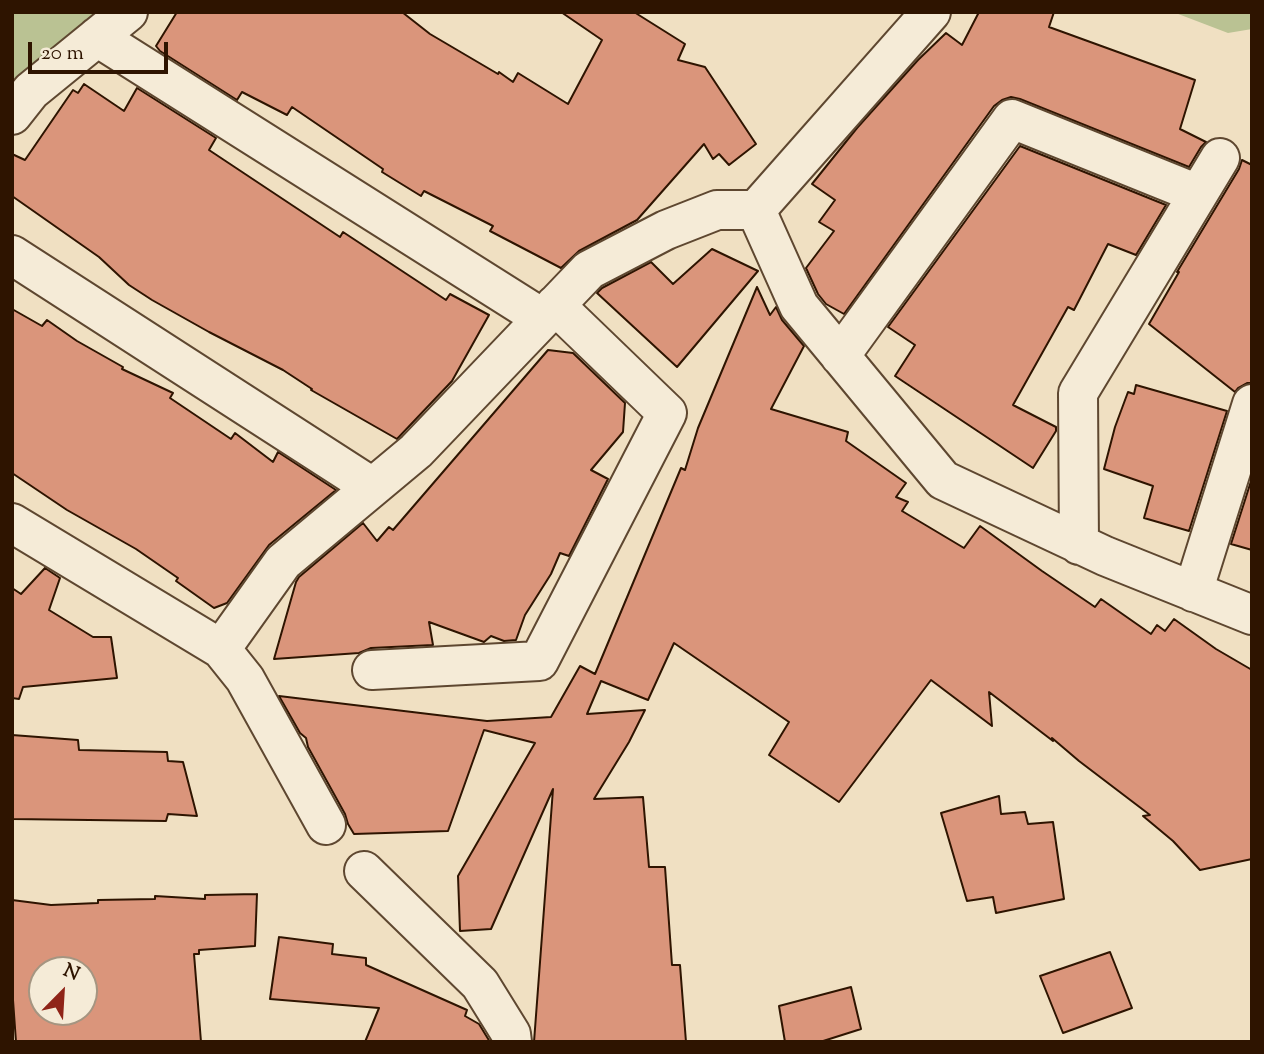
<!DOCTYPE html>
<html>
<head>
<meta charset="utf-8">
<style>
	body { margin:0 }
	#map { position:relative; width:1264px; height:1054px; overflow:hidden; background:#f0e0c2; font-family:"Sorts Mill Goudy",serif }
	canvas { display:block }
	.frame { position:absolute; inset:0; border:14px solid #2e1400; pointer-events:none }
	.north { position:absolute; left:28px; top:956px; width:70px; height:70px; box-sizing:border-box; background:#f5ebd7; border:2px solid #a59581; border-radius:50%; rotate:24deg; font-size:19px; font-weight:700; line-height:28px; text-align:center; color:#2e1400 }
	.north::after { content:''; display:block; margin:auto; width:24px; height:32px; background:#8f2418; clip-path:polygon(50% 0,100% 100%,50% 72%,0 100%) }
	.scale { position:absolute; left:28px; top:42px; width:140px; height:32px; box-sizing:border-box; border:4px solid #2e1400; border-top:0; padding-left:9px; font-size:21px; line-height:24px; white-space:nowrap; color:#2e1400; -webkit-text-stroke:5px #f5ebd7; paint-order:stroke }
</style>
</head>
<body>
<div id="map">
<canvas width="1264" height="1054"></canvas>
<div class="frame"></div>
<div class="north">N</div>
<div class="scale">20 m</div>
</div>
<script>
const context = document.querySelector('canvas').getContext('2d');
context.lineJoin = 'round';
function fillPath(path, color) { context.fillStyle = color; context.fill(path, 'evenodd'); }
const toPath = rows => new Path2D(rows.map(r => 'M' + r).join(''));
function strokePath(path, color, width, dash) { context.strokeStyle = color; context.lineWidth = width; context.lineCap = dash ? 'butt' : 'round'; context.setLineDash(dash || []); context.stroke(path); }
const green = toPath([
	[12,12,96,12,29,75,12,95],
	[1173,12,1252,12,1252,29,1228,33]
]);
const building = toPath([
	[177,12,402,12,430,34,498,74,499,72,513,82,518,73,568,104,602,40,561,12,634,12,685,44,678,60,705,67,756,144,729,165,719,154,713,159,704,144,637,220,579,251,561,268,490,231,493,226,424,191,421,196,382,172,383,169,292,107,287,115,242,92,237,100,160,51,156,46,177,12],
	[979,12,1054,12,1049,27,1195,80,1180,129,1206,142,1201,147,1189,167,1020,99,1011,97,1002,100,994,106,844,314,826,304,818,294,806,268,834,231,819,222,835,200,812,184,857,128,918,60,946,33,962,45,979,12],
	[84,84,124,111,137,88,216,138,209,150,340,237,343,232,446,300,450,294,489,315,452,381,397,439,311,390,312,389,283,370,209,332,152,300,129,285,99,257,12,196,12,154,25,160,73,90,78,93,84,84],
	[1020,146,1166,205,1136,255,1108,244,1074,310,1068,307,1013,405,1056,427,1056,431,1033,468,895,376,915,345,888,327,1020,146],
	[1242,160,1252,165,1252,383,1247,383,1238,388,1235,392,1149,324,1179,272,1177,272,1239,169,1242,160],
	[712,249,758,271,677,367,597,293,602,288,651,262,673,284,712,249],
	[757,287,770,315,776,307,782,320,804,346,771,409,848,432,846,441,906,483,896,497,908,502,902,511,964,548,980,526,1042,571,1095,607,1101,599,1151,634,1157,625,1165,631,1174,619,1216,649,1252,670,1252,859,1200,870,1173,841,1143,816,1150,815,1079,761,1052,738,1053,741,989,692,992,726,931,680,839,802,769,755,789,722,674,643,648,700,601,681,587,714,645,710,629,742,594,799,643,797,649,867,665,867,672,965,680,965,686,1042,534,1042,553,789,491,929,460,931,458,876,535,743,484,730,448,831,354,834,348,824,345,814,308,747,306,738,300,733,279,696,487,721,551,717,580,666,595,674,681,468,685,470,698,428,757,287],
	[12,309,42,326,47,320,77,341,123,367,122,369,173,393,170,398,231,439,235,433,273,462,278,452,336,490,269,545,227,603,214,608,176,581,178,578,136,549,67,510,12,473,12,309],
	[548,350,573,353,625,403,623,432,591,470,608,479,569,556,560,553,551,574,525,615,516,640,504,641,491,636,484,642,429,622,433,645,371,648,359,653,274,659,296,582,299,577,363,523,377,541,389,527,393,530,548,350],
	[1136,385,1227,411,1189,531,1144,518,1153,486,1104,469,1115,427,1128,392,1134,394,1136,385],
	[1252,478,1252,550,1231,544,1252,478],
	[45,568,60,578,49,610,93,637,111,637,117,678,23,687,19,699,12,698,12,588,21,594,45,568],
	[12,735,78,740,79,750,167,752,168,761,183,762,197,816,168,814,166,821,12,819,12,735],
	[999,796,1001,814,1025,812,1028,824,1053,822,1064,899,996,913,993,897,967,901,941,813,999,796],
	[257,894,255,946,199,950,199,954,194,954,201,1042,16,1042,12,986,12,900,51,905,98,903,98,900,155,899,155,896,205,899,205,895,257,894],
	[42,970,84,970,84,1012,42,1012,42,970],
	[279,937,333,944,332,954,366,958,366,965,467,1010,465,1016,479,1024,490,1042,365,1042,379,1008,270,999,279,937],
	[1110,952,1132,1008,1063,1033,1040,976,1110,952],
	[851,987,861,1029,820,1042,785,1042,779,1006,851,987]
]);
const minor = toPath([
	[97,37,542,318],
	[12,115,31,91,128,12],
	[756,210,799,306,943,480,1105,556,1252,615],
	[12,255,372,487],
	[840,356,1012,119,1198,194],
	[12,523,221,649,283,562,416,451,589,270,666,230,717,210,756,210,931,12],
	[1079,545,1078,393,1220,158],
	[1193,592,1252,404],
	[221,649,245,679,326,825],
	[372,670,539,661,667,413,555,305],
	[364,871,480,984,511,1034,512,1042]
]);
fillPath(green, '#bac293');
fillPath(building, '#da957b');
strokePath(building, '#2e1400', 2);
strokePath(minor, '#5e4730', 42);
strokePath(minor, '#f5ebd7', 38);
</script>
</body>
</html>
